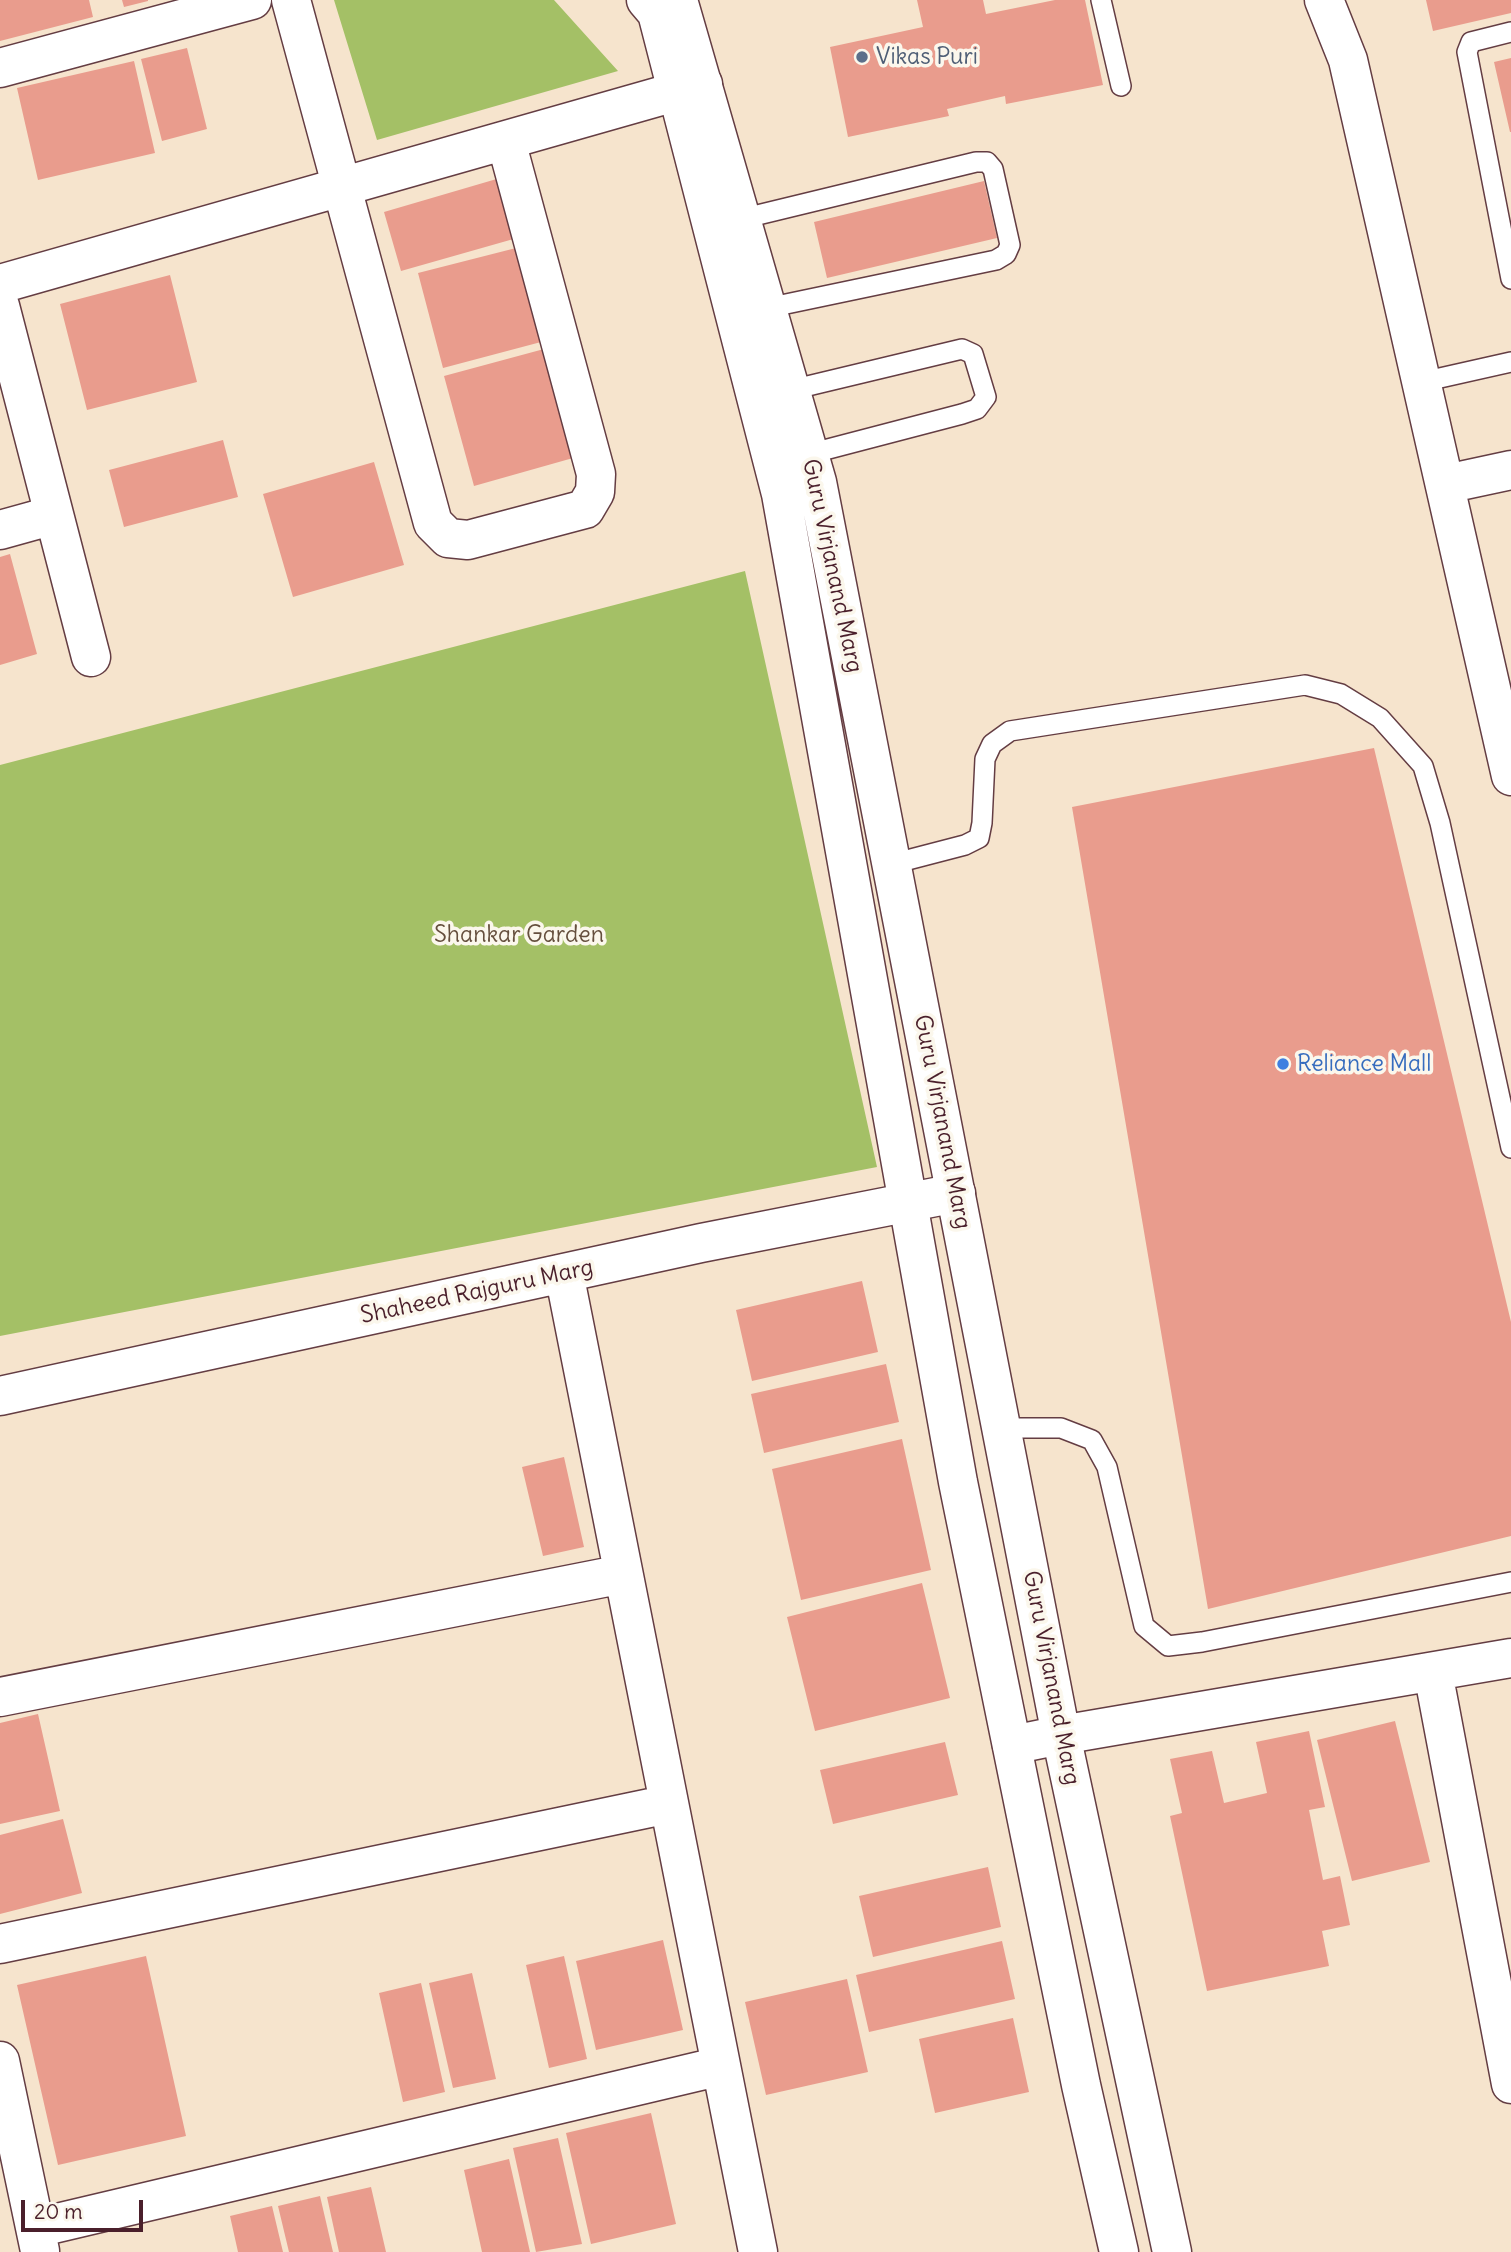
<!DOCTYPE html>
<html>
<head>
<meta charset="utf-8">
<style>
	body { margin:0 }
	#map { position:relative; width:1511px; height:2252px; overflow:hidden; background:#f6e4cd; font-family:Delius,sans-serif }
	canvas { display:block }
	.scale { position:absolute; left:21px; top:2200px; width:122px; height:32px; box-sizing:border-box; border:4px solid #4a1f2b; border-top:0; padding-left:9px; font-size:21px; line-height:24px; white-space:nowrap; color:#4a1f2b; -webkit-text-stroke:5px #fbf7ec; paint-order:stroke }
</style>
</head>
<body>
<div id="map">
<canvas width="1511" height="2252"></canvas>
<div class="scale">20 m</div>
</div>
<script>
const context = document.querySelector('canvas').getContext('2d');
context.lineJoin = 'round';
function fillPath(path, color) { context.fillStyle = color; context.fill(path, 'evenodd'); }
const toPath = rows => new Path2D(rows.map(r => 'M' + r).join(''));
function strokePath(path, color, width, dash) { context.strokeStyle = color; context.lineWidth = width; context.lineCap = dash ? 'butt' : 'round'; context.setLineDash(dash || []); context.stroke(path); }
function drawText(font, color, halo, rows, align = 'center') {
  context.font = font + ' Delius,sans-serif'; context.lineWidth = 7; context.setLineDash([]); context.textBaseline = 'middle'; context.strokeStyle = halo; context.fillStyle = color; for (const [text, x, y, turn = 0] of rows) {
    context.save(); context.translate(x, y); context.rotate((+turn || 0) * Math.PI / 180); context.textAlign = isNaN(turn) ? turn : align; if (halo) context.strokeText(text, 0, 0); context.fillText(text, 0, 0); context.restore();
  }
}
const green = toPath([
	[334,0,554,0,618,71,377,140],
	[745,571,877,1167,0,1336,0,765]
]);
const building = toPath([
	[0,0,89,0,93,17,0,41],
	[122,0,148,0,148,1,124,7],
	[917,0,983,0,986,14,1055,0,1085,0,1103,85,1006,104,1005,96,947,109,949,116,848,137,830,47,923,27],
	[1426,0,1511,0,1511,13,1433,31],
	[187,48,207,129,162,141,141,59],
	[1511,58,1511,132,1510,132,1494,62],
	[134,61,155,153,38,180,17,88],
	[500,178,517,238,401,271,384,212],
	[984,181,997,238,827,278,814,222],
	[516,248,541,342,443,368,418,273],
	[170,275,197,382,87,410,60,304],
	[544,349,573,458,474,486,444,376],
	[223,440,238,497,124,527,109,470],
	[374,462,404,565,293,597,263,494],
	[10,554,37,654,0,665,0,557],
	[1374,748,1511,1322,1511,1536,1208,1609,1072,807],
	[862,1281,878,1352,752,1381,736,1310],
	[886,1364,899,1422,764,1453,751,1394],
	[902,1439,931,1570,801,1600,772,1469],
	[564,1457,584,1547,543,1556,522,1467],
	[922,1583,950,1698,815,1731,787,1617],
	[38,1714,60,1811,0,1824,0,1723],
	[1395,1721,1430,1862,1352,1881,1317,1740],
	[1309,1731,1325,1807,1309,1810,1323,1880,1340,1876,1350,1925,1322,1931,1329,1966,1207,1991,1170,1816,1182,1813,1170,1759,1212,1751,1224,1803,1267,1793,1256,1742],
	[945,1742,958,1795,833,1824,820,1770],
	[63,1819,82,1893,0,1914,0,1835],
	[988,1867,1001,1927,873,1957,859,1896],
	[663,1940,683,2030,596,2050,576,1961],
	[1002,1941,1015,1999,869,2032,856,1975],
	[146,1956,186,2136,58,2165,17,1985],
	[564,1956,587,2059,549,2068,526,1965],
	[472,1973,496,2079,453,2088,429,1983],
	[847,1979,868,2072,766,2095,745,2002],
	[421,1983,445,2092,403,2102,379,1993],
	[1013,2018,1029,2092,935,2113,919,2039],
	[651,2113,676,2224,591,2244,566,2133],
	[558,2138,582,2244,536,2252,513,2148],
	[509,2159,530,2252,482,2252,464,2170],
	[371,2187,386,2252,339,2252,327,2197],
	[320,2196,333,2252,289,2252,278,2206],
	[272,2206,283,2252,238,2252,230,2216]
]);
const lane = toPath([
	[1101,0,1121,86],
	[1511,32,1471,42,1467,52,1511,279],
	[741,219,976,162,987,162,993,169,1010,245,1006,254,996,260,767,308],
	[1422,382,1511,362],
	[791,390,962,349,973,354,986,397,977,409,962,414,809,454],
	[892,864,965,845,979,838,982,823,985,759,992,744,1010,731,1305,685,1341,694,1380,718,1423,766,1440,823,1511,1148],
	[1001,1428,1061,1428,1092,1440,1107,1467,1144,1626,1168,1646,1202,1642,1511,1582]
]);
const street = toPath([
	[291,0,433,523,448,538,468,540,585,509,595,492,596,474,506,141],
	[1324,0,1348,60,1511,776],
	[0,68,252,0],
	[0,284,703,84],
	[0,306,91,657],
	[1446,484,1511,470],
	[0,530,54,515],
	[564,1273,758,2252],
	[0,1396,701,1243,956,1193],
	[1433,1672,1511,2084],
	[0,1697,623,1574],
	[1012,1745,1061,1735,1511,1658],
	[0,1944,669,1804],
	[0,2061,40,2251],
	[36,2228,721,2066]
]);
const secondary = toPath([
	[646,0,657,13,781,494,958,1482,1081,2085,1119,2252],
	[678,0,817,482,1061,1735,1172,2252]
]);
const markers = [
	[862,57,7,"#5c6f8a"],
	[1283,1064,7,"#3f7fe0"]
];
const serviceNames = [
	["Vikas Puri",876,57]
];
const streetNames = [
	["Guru Virjanand Marg",832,566,78],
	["Guru Virjanand Marg",942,1122,79],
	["Shaheed Rajguru Marg",477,1292,-12],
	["Guru Virjanand Marg",1051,1678,79]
];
const parkNames = [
	["Shankar Garden",519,935]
];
const shopNames = [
	["Reliance Mall",1297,1064]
];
fillPath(green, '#a4c066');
fillPath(building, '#e99c8d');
strokePath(lane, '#643d43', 22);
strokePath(street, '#643d43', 41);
strokePath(secondary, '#643d43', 41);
strokePath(lane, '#fff', 19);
strokePath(street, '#fff', 38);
strokePath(secondary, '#fff', 38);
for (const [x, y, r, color] of markers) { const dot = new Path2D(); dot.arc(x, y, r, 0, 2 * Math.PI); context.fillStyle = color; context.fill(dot); strokePath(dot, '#fbf7ec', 2.5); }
drawText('23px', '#4e5e75', '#fbf7ec', serviceNames, 'left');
drawText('23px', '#4a1f2b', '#fbf7ec', streetNames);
drawText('23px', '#654f3d', '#fbf7ec', parkNames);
drawText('23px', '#366cbe', '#fbf7ec', shopNames, 'left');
</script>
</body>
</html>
